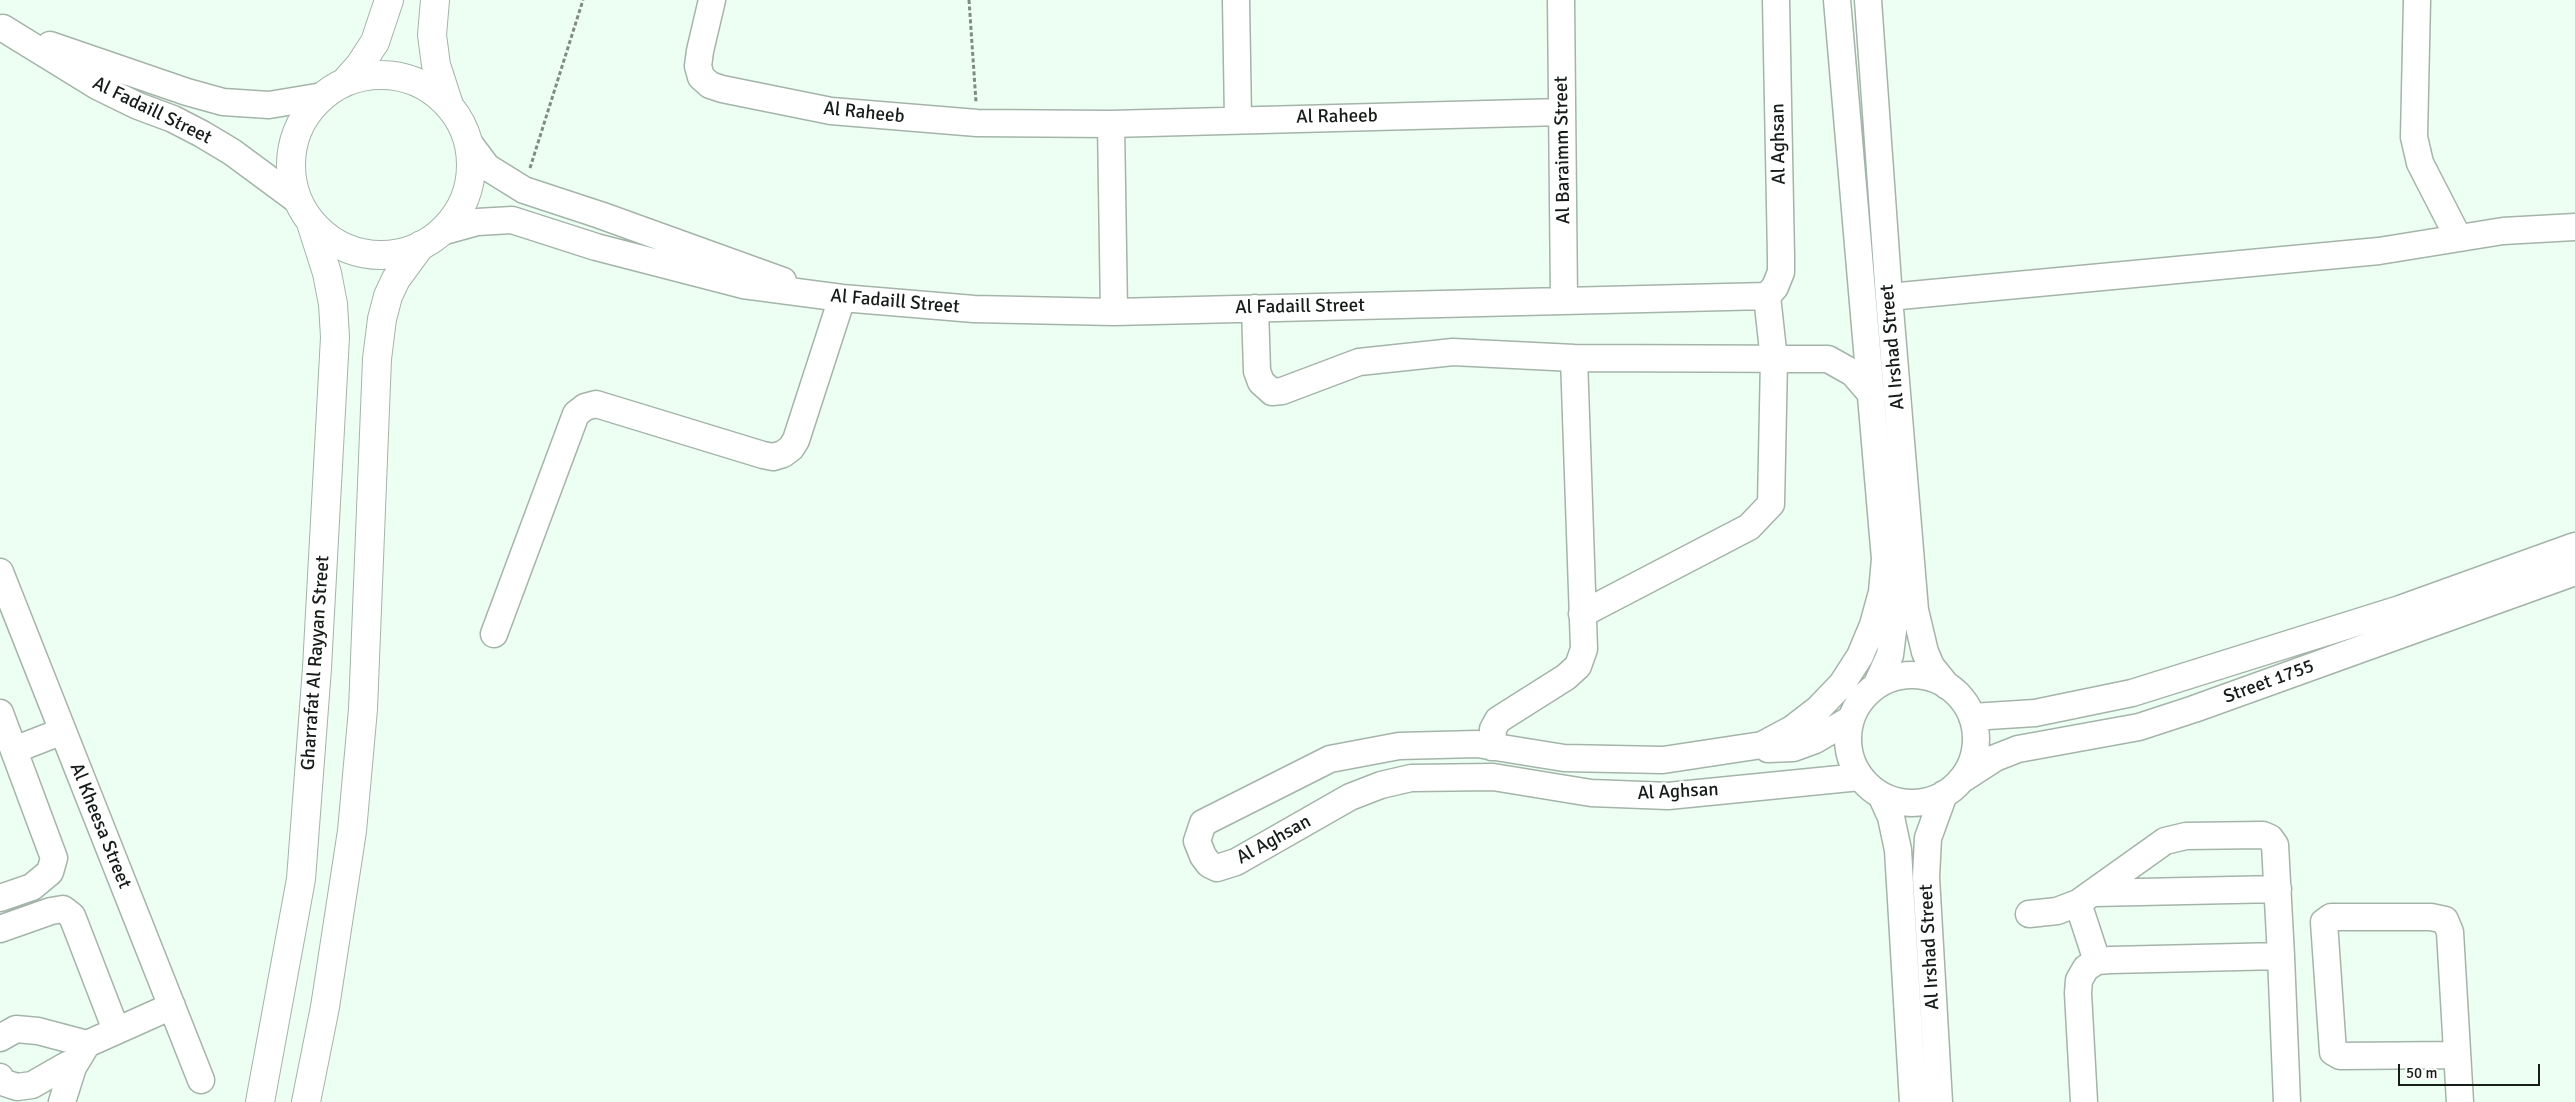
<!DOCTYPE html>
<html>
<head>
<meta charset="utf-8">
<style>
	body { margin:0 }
	#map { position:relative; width:2575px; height:1102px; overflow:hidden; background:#edfff3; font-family:Signika,sans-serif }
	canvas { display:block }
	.scale { position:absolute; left:2398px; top:1064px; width:142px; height:22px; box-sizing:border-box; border:2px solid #161c18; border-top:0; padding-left:6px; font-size:15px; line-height:18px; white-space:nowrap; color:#161c18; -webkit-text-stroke:4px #fff; paint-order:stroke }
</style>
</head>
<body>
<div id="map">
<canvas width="2575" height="1102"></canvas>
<div class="scale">50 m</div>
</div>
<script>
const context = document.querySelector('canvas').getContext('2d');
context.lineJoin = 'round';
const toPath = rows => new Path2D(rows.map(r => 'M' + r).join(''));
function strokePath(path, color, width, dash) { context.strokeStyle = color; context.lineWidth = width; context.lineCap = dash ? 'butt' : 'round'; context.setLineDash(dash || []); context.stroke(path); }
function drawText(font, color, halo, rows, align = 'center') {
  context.font = font + ' Signika,sans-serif'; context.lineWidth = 5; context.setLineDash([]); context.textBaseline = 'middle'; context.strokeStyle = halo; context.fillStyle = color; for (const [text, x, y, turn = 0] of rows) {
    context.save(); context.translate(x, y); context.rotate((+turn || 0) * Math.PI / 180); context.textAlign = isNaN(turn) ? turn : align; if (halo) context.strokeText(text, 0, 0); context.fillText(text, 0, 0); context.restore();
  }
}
const path = toPath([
	[969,0,976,102],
	[530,168,583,0]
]);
const minor = toPath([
	[712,0,700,51,698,66,701,77,710,85,722,89,831,111,977,123,1111,124,1562,112],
	[1236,0,1238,119],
	[1561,0,1564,299],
	[1837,0,1885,559,1894,623,1890,655,1876,686],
	[1868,0,1889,297,1915,610,1925,652,1931,666,1947,686],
	[2417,0,2414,137,2420,163,2458,237],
	[3,28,97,86,138,106,173,119,202,134,232,152,297,200],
	[50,45,187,92,223,102,269,105,323,96],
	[1111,124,1114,312],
	[469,143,487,167,524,190,600,215,783,281],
	[441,232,477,222,512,220,596,247,743,285,842,298,974,309,1114,312,1767,296,1775,287,1781,272,1781,257,1776,0],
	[1889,297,2379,251,2503,231,2575,227],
	[1255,308,1257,371,1261,382,1272,392,1282,391,1359,362,1453,352,1574,358,1828,359,1853,373,1872,395],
	[0,572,201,1080],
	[1582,614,1749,527,1771,504,1774,360,1767,296],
	[494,634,576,414,585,407,596,404,763,455,773,457,783,454,791,448,796,440,842,298],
	'1848 739a64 64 0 1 1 128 0a64 64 0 1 1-128 0Z',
	[0,713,54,858,50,872,32,887,0,898],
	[1972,717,2035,713,2132,693,2400,609,2575,546],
	[1492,747,1493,729,1498,720,1566,677,1578,666,1584,649,1574,358],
	[1768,749,1793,748,1815,740,1851,719],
	[14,750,63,731],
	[1860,777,1668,796,1591,793,1493,777,1411,778,1381,785,1350,797,1236,862,1217,868,1209,864,1203,856,1197,841,1203,823,1330,759,1399,746,1477,744,1564,758,1663,760,1762,745,1792,729,1818,709,1842,684,1860,656,1873,625,1882,592,1885,559],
	[1961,780,1995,758,2018,749,2139,727,2194,709,2575,572],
	[1881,795,1891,817,1898,850,1913,1102],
	[2094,893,2278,889],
	[2078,903,2097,961],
	[2029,914,2057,911,2078,903,2165,841,2186,836,2263,835,2270,838,2275,845,2281,956],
	[0,929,51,911,63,909,72,916,116,1030],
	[0,1038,16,1029,38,1031,87,1044],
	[2457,1055,2340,1056,2333,1052,2324,922,2331,917,2431,917,2445,920,2450,932,2460,1102],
	[0,1077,2,1082,17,1087,32,1085,67,1065,76,1062],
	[62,1102,73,1067,87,1044,172,1006],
	[1939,1102,1926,877,1928,838,1944,794],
	[2084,1102,2078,993,2079,980,2086,968,2097,961,2111,960,2281,956,2287,1102]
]);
const major = toPath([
	[435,0,432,35,436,65,449,105],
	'291 165a90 90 0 1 1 180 0a90 90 0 1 1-180 0Z',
	[345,82,360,65,375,42,389,0],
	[260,1102,301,879,317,668,335,337,333,304,327,273,311,223],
	[306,1102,325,1007,352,831,363,709,377,359,382,319,388,296,396,279,421,245]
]);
const streetNames = [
	["Al Fadaill Street",152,111,26],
	["Al Raheeb",864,113,6],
	["Al Raheeb",1337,117,-1],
	["Al Aghsan",1779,144,-91],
	["Al Baraimm Street",1563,150,-91],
	["Al Fadaill Street",895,302,5],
	["Al Fadaill Street",1300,307,-1],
	["Al Irshad Street",1893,347,-95],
	["Gharrafat Al Rayyan Street",316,663,-86],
	["Street 1755",2269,682,-20],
	["Al Aghsan",1678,792,-3],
	["Al Kheesa Street",100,826,68],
	["Al Aghsan",1274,840,-29],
	["Al Irshad Street",1930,947,-93]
];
strokePath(minor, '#a4b4a9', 29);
strokePath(major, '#a4b4a9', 30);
strokePath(path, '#808b83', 3, [4, 2.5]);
strokePath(minor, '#fff', 26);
strokePath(major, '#fff', 28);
drawText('19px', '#161c18', '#fff', streetNames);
</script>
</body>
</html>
